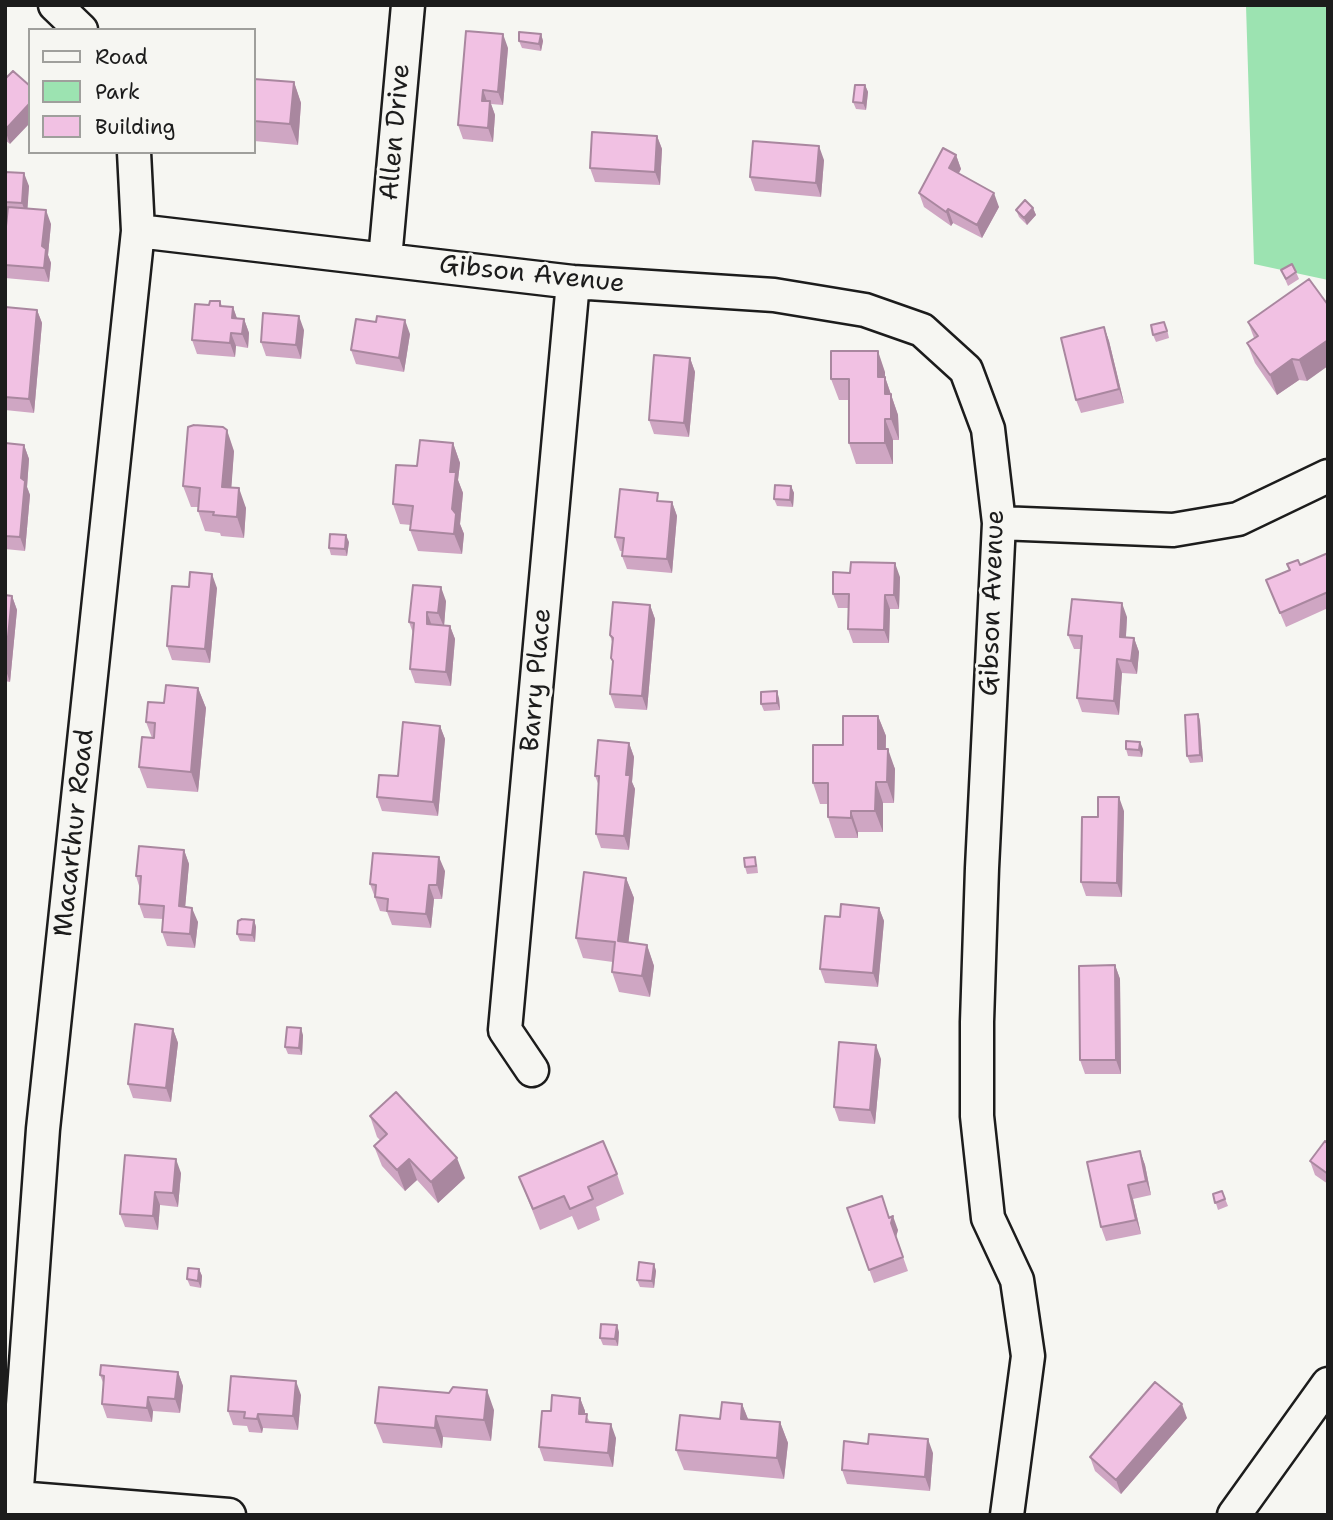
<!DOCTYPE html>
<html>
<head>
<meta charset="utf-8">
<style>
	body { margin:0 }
	#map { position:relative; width:1333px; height:1520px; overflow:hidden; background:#f6f6f2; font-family:"Shantell Sans",sans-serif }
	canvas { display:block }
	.frame { position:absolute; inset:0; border:7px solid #1c1c1c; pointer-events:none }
	.legend { position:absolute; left:28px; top:28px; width:228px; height:126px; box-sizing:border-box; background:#f6f6f2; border:2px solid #9f9f9c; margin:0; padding:9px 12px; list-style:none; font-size:21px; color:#1c1c1c }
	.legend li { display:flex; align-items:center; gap:14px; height:35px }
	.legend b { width:35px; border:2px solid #9f9f9c }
</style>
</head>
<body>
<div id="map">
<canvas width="1333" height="1520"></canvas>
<div class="frame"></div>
<ul class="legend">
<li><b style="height:9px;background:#f6f6f2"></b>Road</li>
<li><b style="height:19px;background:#9ce3b1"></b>Park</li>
<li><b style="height:19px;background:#f1c1e3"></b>Building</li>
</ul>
</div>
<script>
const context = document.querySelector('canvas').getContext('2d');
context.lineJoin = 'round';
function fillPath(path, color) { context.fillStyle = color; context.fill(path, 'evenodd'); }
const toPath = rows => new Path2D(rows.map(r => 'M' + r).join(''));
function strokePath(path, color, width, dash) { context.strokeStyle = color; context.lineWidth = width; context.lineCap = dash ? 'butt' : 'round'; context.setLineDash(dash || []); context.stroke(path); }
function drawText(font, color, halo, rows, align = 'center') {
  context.font = font + ' "Shantell Sans",sans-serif'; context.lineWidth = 6; context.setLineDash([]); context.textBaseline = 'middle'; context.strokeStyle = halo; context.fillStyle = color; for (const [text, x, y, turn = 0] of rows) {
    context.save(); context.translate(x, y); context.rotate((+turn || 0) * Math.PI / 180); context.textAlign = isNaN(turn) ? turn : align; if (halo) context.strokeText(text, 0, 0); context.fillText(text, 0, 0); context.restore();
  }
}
const green = toPath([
	[1246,5,1328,5,1328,280,1254,264]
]);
const street = toPath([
	[55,5,81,30],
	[138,231,573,282,774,295,865,310,922,330,966,370,988,429,999,523,982,868,977,1022,977,1116,988,1218,1017,1280,1028,1356,1007,1515],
	[385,259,408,5],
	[999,523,1173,530,1238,519,1328,476],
	[532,1070,505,1030,573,282],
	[5,1497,229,1515],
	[15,1515,43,1129,138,231,134,152],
	[1234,1515,1328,1384]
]);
const wall = toPath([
	[541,34,543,41,541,51,522,48,519,41],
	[508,48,503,105,491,104,495,115,493,142,463,139,458,125],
	[5,79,10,144,5,140],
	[254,79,294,82,301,103,298,145,254,141],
	[865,85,868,92,866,110,856,109,853,102],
	[657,136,662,149,660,185,595,182,590,168],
	[956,155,961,169,959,173,999,207,982,238,953,223,951,226,924,207,919,193],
	[824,160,821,197,755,191,750,177],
	[5,172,29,186,27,208,51,224,48,255,51,263,49,282,5,278,5,236,7,216,5,216],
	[1033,208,1036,215,1027,225,1019,217,1016,210],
	[1281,270,1296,272,1299,279,1288,286],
	[1309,279,1307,381,1299,380,1277,395,1255,363,1247,343,1254,338,1248,322],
	[220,301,222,306,233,307,237,319,244,319,249,333,248,348,236,346,235,357,197,354,192,340,209,305],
	[5,307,37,310,42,323,34,413,5,410],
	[1104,327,1109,341,1124,403,1081,413,1076,400],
	[1167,329,1169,338,1156,342,1153,335],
	[304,330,301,359,266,356,261,342],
	[410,334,404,372,356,364,351,350],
	[690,358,695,372,689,437,654,434,649,420],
	[885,372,885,377,898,415,899,440,893,440,893,464,856,464,849,443,849,400,839,400,831,379],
	[5,443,24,445,29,459,27,487,30,495,25,551,5,549],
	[453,443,460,463,458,480,463,493,460,524,464,534,462,554,418,551,410,530,411,525,400,524,393,504,417,466],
	[234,451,231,487,246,508,244,538,221,536,220,533,205,531,198,511,198,507,191,507,183,486],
	[791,486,794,493,793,507,777,506,774,499],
	[661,501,672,502,677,516,672,573,627,569,622,556,622,551,620,551,615,537],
	[349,542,347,556,331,555,329,548],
	[1328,553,1328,608,1286,627,1266,580],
	[900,577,899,609,890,609,889,643,853,643,848,629,849,608,838,608,833,594],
	[217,588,210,663,172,660,167,646],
	[5,595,12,596,17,610,10,682,5,681],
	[446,601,444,625,450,626,455,639,451,686,415,683,410,669,413,633,409,622],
	[650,605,655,619,647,710,615,708,610,694,613,663,611,658,612,642,610,635],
	[1127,617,1126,637,1134,638,1139,652,1137,674,1122,673,1119,715,1082,712,1077,698,1081,649,1074,649,1068,635],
	[198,688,206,708,198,792,147,788,139,767,152,738,146,722,164,703],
	[779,698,780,710,764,711,761,704],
	[1198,714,1200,721,1203,762,1190,763,1187,756],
	[878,716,886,736,886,749,895,769,894,803,883,803,883,832,858,832,858,838,835,838,828,817,828,804,820,804,813,783,843,745],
	[440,726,445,739,438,816,382,811,377,797,398,776],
	[629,743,634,757,632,782,635,789,629,850,601,848,596,834,599,786,595,776],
	[1126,749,1143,749,1142,757,1128,756],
	[1124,811,1122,897,1086,896,1081,882,1098,817],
	[184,850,189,864,185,907,198,922,195,948,167,946,162,932,163,919,144,918,139,904,140,889,136,876],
	[757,864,758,873,747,874,745,867],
	[445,871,442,899,434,899,431,928,392,925,387,912,380,911,370,884],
	[626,878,634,898,628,943,647,945,654,966,650,997,619,992,612,972,613,962,583,958,576,938],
	[879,908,884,921,878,987,825,983,820,969,840,917],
	[254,920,256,927,255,942,240,941,237,934],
	[1115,965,1120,979,1121,1074,1085,1074,1080,1060],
	[173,1029,178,1043,171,1102,133,1098,128,1084],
	[303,1035,302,1055,288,1054,285,1047],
	[881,1059,875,1124,839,1121,834,1107],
	[370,1116,465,1178,438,1203,417,1180,405,1191,382,1166,374,1146,380,1140,377,1137],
	[1328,1144,1328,1184,1315,1175,1310,1161],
	[1140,1151,1145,1165,1151,1195,1133,1199,1141,1234,1106,1241,1101,1227],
	[181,1173,178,1207,160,1205,158,1230,125,1227,120,1214],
	[617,1174,624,1194,596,1207,600,1220,578,1230,572,1216,540,1230,519,1177],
	[1222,1191,1228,1206,1218,1210,1213,1194],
	[847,1208,889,1218,898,1230,896,1237,908,1271,874,1283],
	[654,1264,656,1271,654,1288,640,1287,637,1280],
	[199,1269,202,1276,201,1288,190,1286,187,1279],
	[619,1332,618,1346,603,1345,600,1338],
	[178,1372,183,1386,180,1413,153,1411,152,1422,107,1418,102,1404,104,1385,100,1375],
	[301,1395,298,1430,263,1428,262,1433,249,1432,247,1426,233,1425,228,1411],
	[580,1398,585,1411,585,1414,590,1422,616,1438,613,1467,544,1461,539,1447,551,1411],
	[742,1404,748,1419,780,1422,788,1443,784,1479,684,1470,676,1450],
	[494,1410,491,1441,443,1437,442,1448,383,1443,375,1423],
	[1187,1418,1121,1494,1095,1471,1090,1457],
	[868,1444,933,1453,930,1491,847,1484,842,1470]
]);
const shadedWall = toPath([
	[503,34,508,48,503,105,498,92],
	[541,34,543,41,541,51,539,44],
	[294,82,301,103,298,145,290,124],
	[865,85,868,92,866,110,863,103],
	[483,90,488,104,482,101],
	[490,101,495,115,493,142,488,128],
	[30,103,30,123,10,144,5,130],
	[657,136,662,149,660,185,655,172],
	[819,146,824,160,821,197,816,183],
	[956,155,961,169,954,182,949,168],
	[24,173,29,186,27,217,22,203],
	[994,193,999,207,982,238,977,225],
	[1033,208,1036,215,1027,225,1024,218],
	[948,209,953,223,951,226,946,212],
	[46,210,51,224,48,255,51,263,49,282,44,268,42,246],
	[233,307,238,321,232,318],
	[37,310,42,323,34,413,29,399],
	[299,316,304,330,301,359,296,345],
	[244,319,249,333,248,348,242,334],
	[405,320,410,334,404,372,399,358],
	[1104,327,1109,341,1124,403,1119,389],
	[231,333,236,346,235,357,230,343],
	[1328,340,1328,366,1307,381,1299,360],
	[878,351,885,372,885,398,878,377],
	[690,358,695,372,689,437,684,423],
	[1292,359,1299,380,1277,395,1270,375],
	[885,377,898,415,899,440,891,419,885,394],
	[885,419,893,440,893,464,885,443],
	[227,430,234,451,230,507,222,487],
	[453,443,460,463,458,480,463,493,460,524,464,534,462,554,454,534,452,509,450,472],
	[24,445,29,459,27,487,30,495,25,551,20,537,21,478],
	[791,486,794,493,793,507,790,500],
	[239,488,246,508,244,538,237,517],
	[672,502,677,516,672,573,667,559],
	[346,535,349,542,347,556,345,549],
	[895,563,900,577,899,609,894,595],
	[212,574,217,588,210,663,205,649],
	[441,587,446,601,444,627,438,613],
	[885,595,890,609,889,643,884,630],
	[12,596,17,610,10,682,5,668],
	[1122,603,1127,617,1125,651,1120,637],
	[650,605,655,619,647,710,642,696],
	[427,612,432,626,427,624],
	[450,626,455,639,451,686,446,672],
	[1134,638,1139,652,1137,674,1131,661],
	[1117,659,1122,673,1119,715,1114,701],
	[198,688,206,708,198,792,191,772],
	[777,691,779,698,780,710,777,703],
	[1198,714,1200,721,1203,762,1200,755],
	[878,716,886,736,885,769,878,749],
	[440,726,445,739,438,816,433,802],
	[1140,742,1143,749,1142,757,1139,750],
	[629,743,634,757,632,782,635,789,629,850,624,836,626,775],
	[888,749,895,769,894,803,887,782],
	[876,782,883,803,883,832,875,811],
	[1119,797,1124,811,1122,897,1117,883],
	[851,811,858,832,858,838,851,818],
	[184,850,189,864,184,920,179,906],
	[439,857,445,871,442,899,437,885],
	[626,878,634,898,626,962,618,941],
	[429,885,434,899,431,928,426,914],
	[192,908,198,922,195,948,190,934],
	[879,908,884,921,878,987,873,973],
	[254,920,256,927,255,942,252,935],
	[647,945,654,966,650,997,642,976],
	[1115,965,1120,979,1121,1074,1116,1060],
	[301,1028,303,1035,302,1055,299,1048],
	[173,1029,178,1043,171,1102,166,1088],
	[876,1045,881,1059,875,1124,870,1110],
	[1140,1151,1145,1165,1151,1195,1146,1181],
	[457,1158,465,1178,438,1203,431,1182],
	[176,1159,181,1173,178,1207,173,1193],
	[409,1159,417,1180,405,1191,397,1170],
	[1128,1185,1133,1199,1141,1234,1136,1220],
	[155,1192,160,1205,158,1230,153,1216],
	[893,1216,898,1230,896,1237,908,1271,891,1223],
	[654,1264,656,1271,654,1288,652,1281],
	[199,1269,202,1276,201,1288,198,1281],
	[617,1325,619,1332,618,1346,615,1339],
	[178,1372,183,1386,180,1413,175,1399],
	[296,1381,301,1395,298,1430,293,1416],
	[487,1390,494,1410,491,1441,484,1420],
	[148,1397,153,1411,152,1422,147,1408],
	[580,1398,585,1411,584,1428,579,1414],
	[742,1404,750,1424,741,1419],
	[1182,1404,1187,1418,1121,1494,1116,1480],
	[258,1414,263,1428,262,1433,257,1419],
	[436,1416,443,1437,442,1448,435,1428],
	[780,1422,788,1443,784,1479,777,1458],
	[611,1424,616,1438,613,1467,608,1453],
	[928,1439,933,1453,930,1491,925,1477]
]);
const building = toPath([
	[466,31,503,34,498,92,483,90,482,101,490,101,488,128,458,125,466,31],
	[519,32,541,34,539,44,519,41,519,32],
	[13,71,30,86,30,103,5,130,5,79,13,71],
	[254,79,294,82,290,124,254,121,254,79],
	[855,85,865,85,863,103,853,102,855,85],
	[592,132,657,136,655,172,590,168,592,132],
	[753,141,819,146,816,183,750,177,753,141],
	[943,148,956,155,949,168,994,193,977,225,948,209,946,212,919,193,943,148],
	[5,172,24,173,22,203,5,202,5,172],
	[1025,200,1033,208,1024,218,1016,210,1025,200],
	[8,207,46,210,42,246,46,249,44,268,5,265,5,236,8,207],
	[1292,264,1296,272,1286,279,1281,270,1292,264],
	[1309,279,1328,305,1328,340,1299,360,1292,359,1270,375,1247,343,1258,336,1248,322,1309,279],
	[210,301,220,301,220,306,233,307,232,318,244,319,242,334,231,333,230,343,192,340,195,304,209,305,210,301],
	[5,307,37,310,29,399,5,397,5,307],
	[263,313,299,316,296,345,261,342,263,313],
	[377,316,405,320,399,358,351,350,356,319,376,322,377,316],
	[1164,322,1167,331,1153,335,1151,325,1164,322],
	[1104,327,1119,389,1076,400,1061,338,1104,327],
	[831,351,878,351,878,377,885,377,885,394,891,394,891,419,885,419,885,443,849,443,849,379,831,379,831,351],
	[654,355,690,358,684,423,649,420,654,355],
	[194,425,223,427,227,430,222,487,239,488,237,517,213,515,214,512,198,511,200,488,183,486,188,427,194,425],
	[420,440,453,443,450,472,456,472,452,509,456,514,454,534,410,530,413,506,393,504,396,465,417,466,420,440],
	[5,443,24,445,21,478,25,481,20,537,5,536,5,443],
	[775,485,791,486,790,500,774,499,775,485],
	[620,489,658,493,657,501,672,502,667,559,622,556,624,538,615,537,620,489],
	[330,534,346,535,345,549,329,548,330,534],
	[1328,553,1328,592,1280,613,1266,580,1290,570,1287,564,1298,560,1300,565,1328,553],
	[851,562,895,563,894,595,885,595,884,630,848,629,849,594,833,594,833,572,850,573,851,562],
	[190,572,212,574,205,649,167,646,172,586,189,587,190,572],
	[413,585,441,587,438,613,427,612,427,624,450,626,446,672,410,669,414,623,409,622,413,585],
	[5,595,12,596,5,667,5,595],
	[1072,599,1122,603,1120,637,1134,638,1131,661,1117,659,1114,701,1077,698,1082,636,1068,635,1072,599],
	[613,602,650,605,642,696,610,694,613,661,611,658,613,638,610,635,613,602],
	[166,685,198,688,191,772,139,767,142,737,154,738,155,723,146,722,148,702,164,703,166,685],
	[777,691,777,703,761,704,761,692,777,691],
	[1198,714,1200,755,1187,756,1185,715,1198,714],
	[843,716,878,716,878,749,888,749,887,782,876,782,875,811,851,811,851,818,828,817,828,783,813,783,813,745,843,745,843,716],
	[403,722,440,726,433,802,377,797,379,775,398,776,403,722],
	[598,740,629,743,626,775,630,775,624,836,596,834,599,776,595,776,598,740],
	[1126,741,1140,742,1139,750,1126,749,1126,741],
	[1098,797,1119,797,1117,883,1081,882,1082,817,1098,817,1098,797],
	[139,846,184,850,179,906,192,908,190,934,162,932,164,906,139,904,141,876,136,876,139,846],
	[373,853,439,857,437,885,429,885,426,914,387,911,388,899,375,897,376,885,370,884,373,853],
	[755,857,756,866,745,867,744,858,755,857],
	[584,872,626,878,618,941,647,945,642,976,612,972,615,942,576,938,584,872],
	[841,904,879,908,873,973,820,969,825,916,840,917,841,904],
	[242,919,254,920,252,935,237,934,238,921,242,919],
	[1115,965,1116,1060,1080,1060,1079,966,1115,965],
	[135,1024,173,1029,166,1088,128,1084,135,1024],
	[287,1027,301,1028,299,1048,285,1047,287,1027],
	[839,1042,876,1045,870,1110,834,1107,839,1042],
	[396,1092,457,1158,431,1182,409,1159,397,1170,374,1146,387,1134,370,1116,396,1092],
	[603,1141,617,1174,588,1187,593,1199,570,1209,564,1196,533,1209,519,1177,603,1141],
	[1325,1141,1328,1144,1328,1174,1310,1161,1325,1141],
	[1140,1151,1146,1181,1128,1185,1136,1220,1101,1227,1087,1162,1140,1151],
	[125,1155,176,1159,173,1193,155,1192,153,1216,120,1214,125,1155],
	[1222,1191,1225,1199,1215,1203,1213,1194,1222,1191],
	[882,1196,889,1218,893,1216,891,1223,903,1257,869,1270,847,1208,882,1196],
	[639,1262,654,1264,652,1281,637,1280,639,1262],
	[188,1268,199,1269,198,1281,187,1279,188,1268],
	[601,1324,617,1325,615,1339,600,1338,601,1324],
	[101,1365,178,1372,175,1399,148,1397,147,1408,102,1404,104,1376,100,1375,101,1365],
	[231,1376,296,1381,293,1416,258,1414,257,1419,244,1418,245,1412,228,1411,231,1376],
	[1155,1382,1182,1404,1116,1480,1090,1457,1155,1382],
	[379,1387,449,1393,453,1387,487,1390,484,1420,436,1416,435,1428,375,1423,379,1387],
	[552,1395,580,1398,579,1414,587,1414,586,1422,611,1424,608,1453,539,1447,542,1411,551,1411,552,1395],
	[722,1402,742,1404,741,1419,780,1422,777,1458,676,1450,680,1415,720,1419,722,1402],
	[869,1434,928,1439,925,1477,842,1470,844,1441,868,1444,869,1434]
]);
const streetNames = [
	["Allen Drive",396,132,-85],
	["Gibson Avenue",532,275,6],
	["Gibson Avenue",993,603,-88],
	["Barry Place",537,680,-85],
	["Macarthur Road",75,833,-84]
];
fillPath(green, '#9ce3b1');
strokePath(street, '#1c1c1c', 37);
strokePath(street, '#f6f6f2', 32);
fillPath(wall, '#cfa6c3');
fillPath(shadedWall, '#a9879f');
fillPath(building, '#f1c1e3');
strokePath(building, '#a9879f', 2);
drawText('26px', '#1c1c1c', '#f6f6f2', streetNames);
</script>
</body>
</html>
